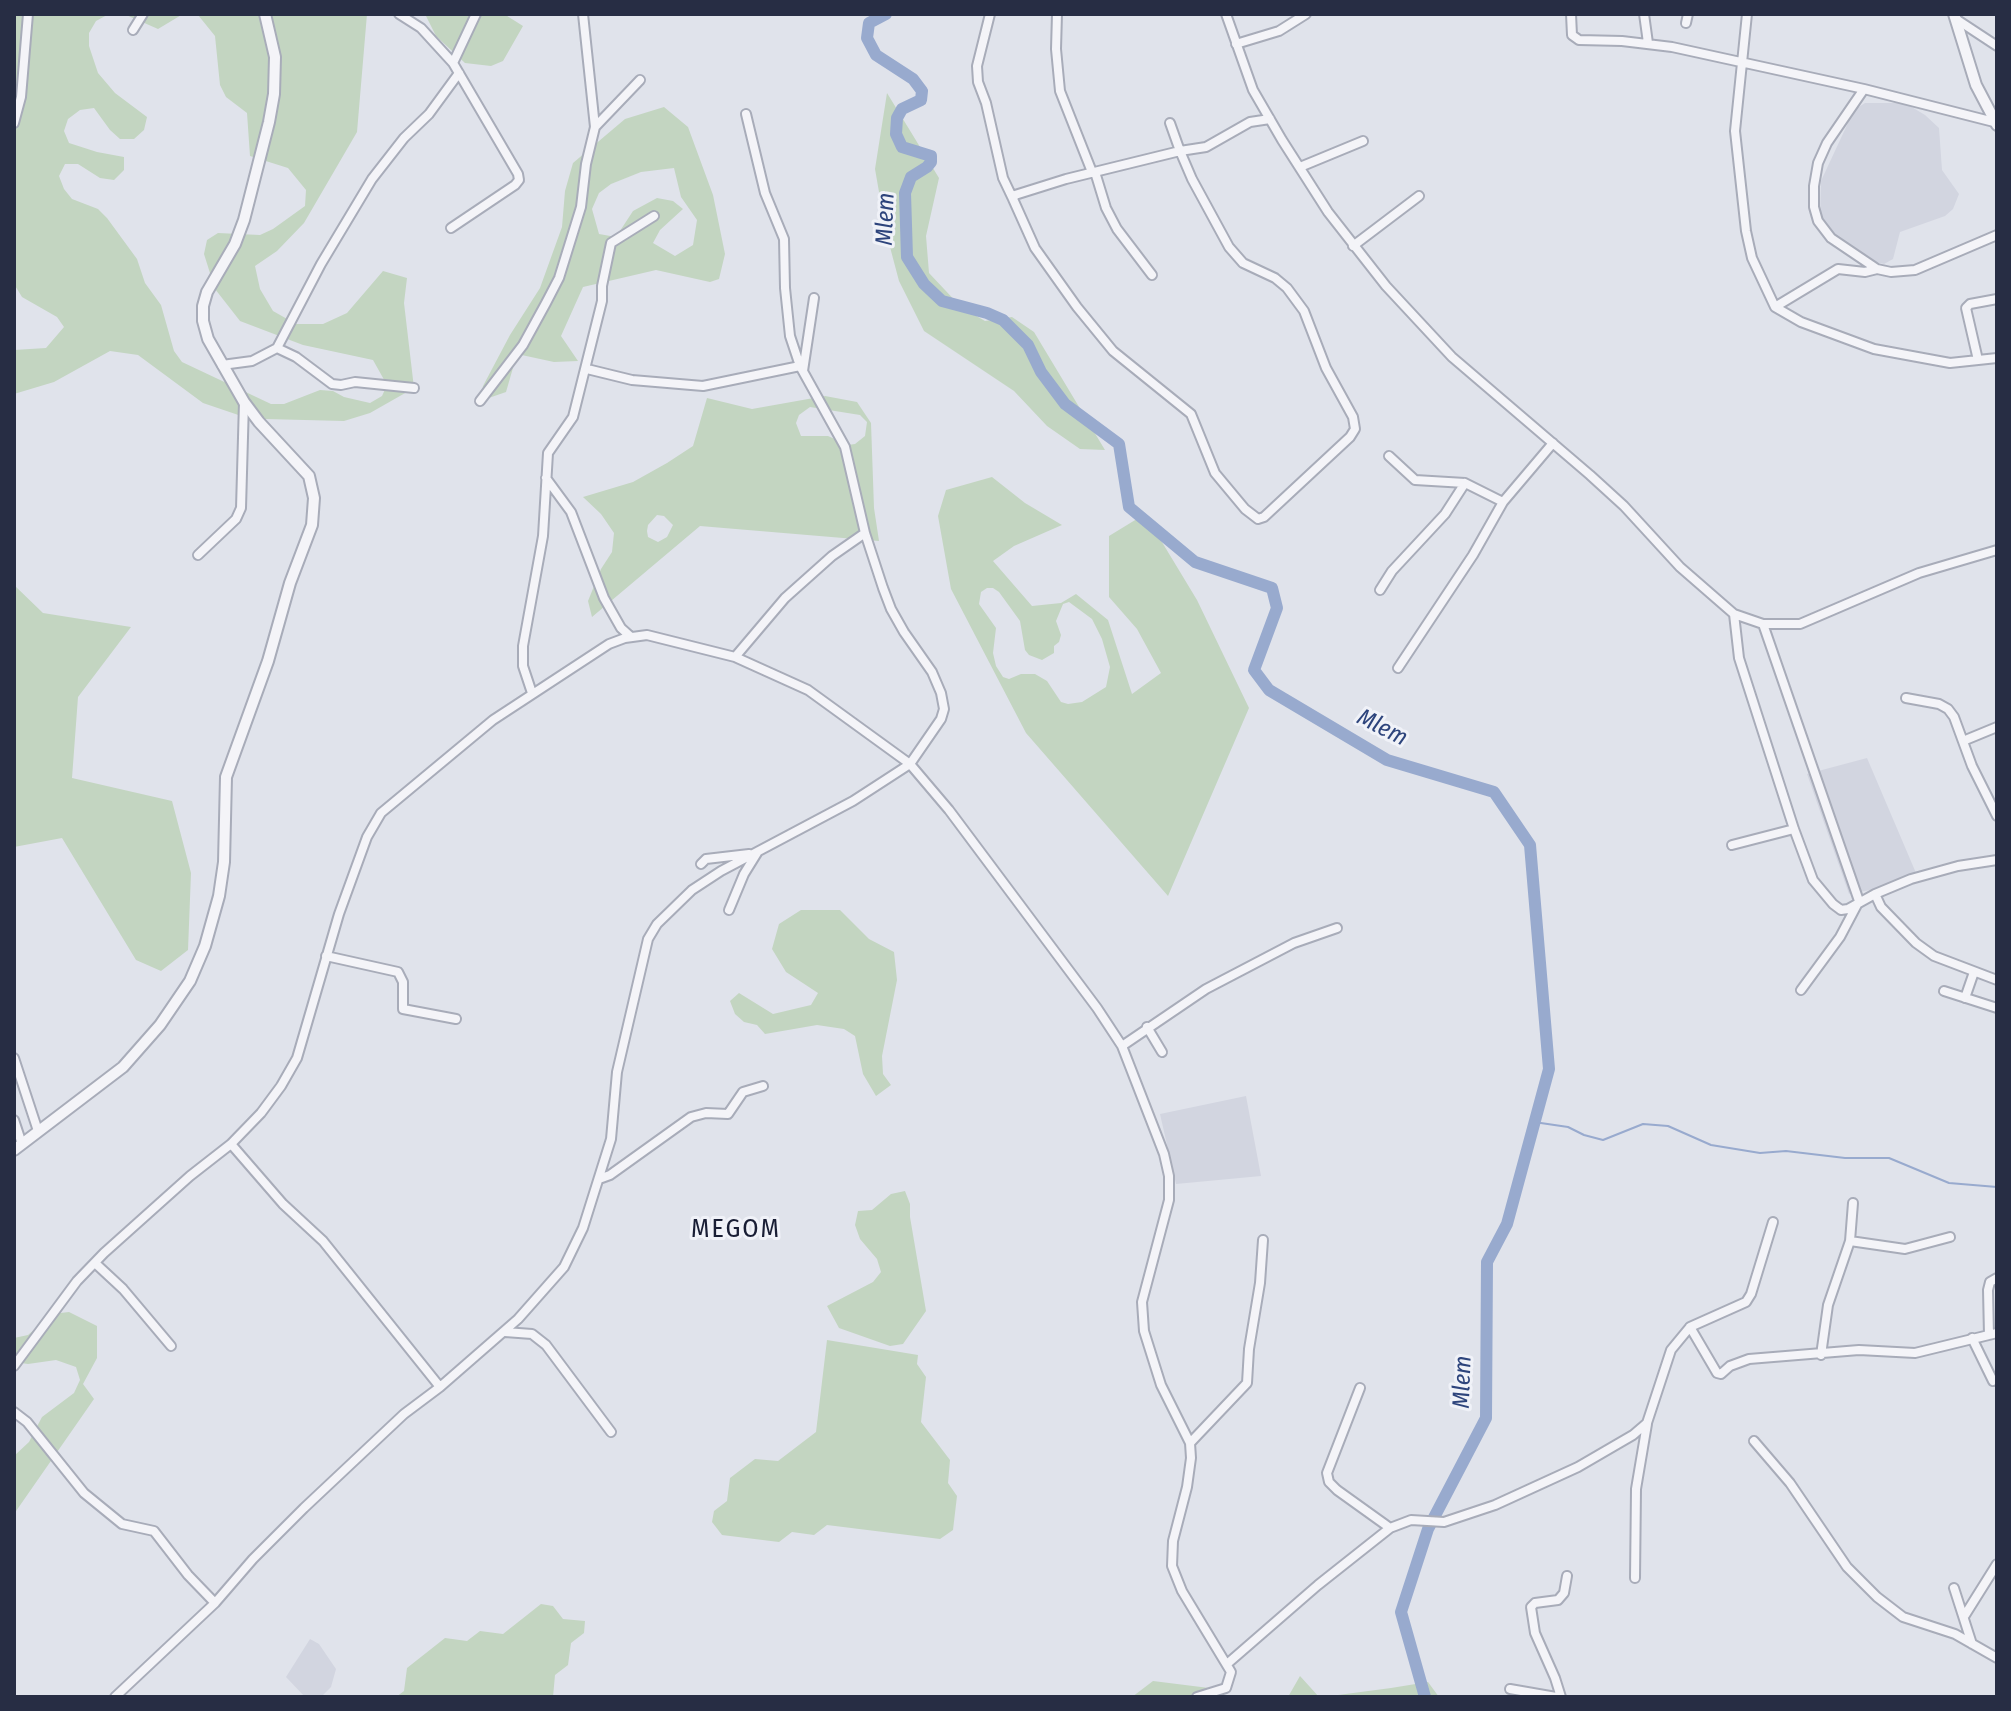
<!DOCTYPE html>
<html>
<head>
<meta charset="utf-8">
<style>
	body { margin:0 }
	#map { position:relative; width:2011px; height:1711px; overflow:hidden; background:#e0e3eb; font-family:"Fira Sans Condensed",sans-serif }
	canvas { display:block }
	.frame { position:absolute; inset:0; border:16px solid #272d44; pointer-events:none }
</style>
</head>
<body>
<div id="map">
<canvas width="2011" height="1711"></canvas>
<div class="frame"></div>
</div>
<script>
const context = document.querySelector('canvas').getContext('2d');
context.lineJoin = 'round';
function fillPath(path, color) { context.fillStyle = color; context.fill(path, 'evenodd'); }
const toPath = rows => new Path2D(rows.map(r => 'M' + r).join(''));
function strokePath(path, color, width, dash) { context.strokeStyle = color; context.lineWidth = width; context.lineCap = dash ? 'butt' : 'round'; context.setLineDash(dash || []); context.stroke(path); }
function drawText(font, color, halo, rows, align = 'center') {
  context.font = font + ' "Fira Sans Condensed",sans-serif'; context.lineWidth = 6; context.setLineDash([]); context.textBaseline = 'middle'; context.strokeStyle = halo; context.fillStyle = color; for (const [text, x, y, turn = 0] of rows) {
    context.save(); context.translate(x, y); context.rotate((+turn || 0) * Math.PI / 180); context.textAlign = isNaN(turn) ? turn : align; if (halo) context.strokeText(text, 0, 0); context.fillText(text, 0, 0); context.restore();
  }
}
const built = toPath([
	[1865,103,1905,103,1925,115,1939,128,1942,170,1959,194,1953,209,1945,216,1900,232,1893,259,1884,264,1867,260,1845,246,1820,218,1821,181,1854,110],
	[1867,758,1916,873,1886,887,1849,894,1807,774],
	[1246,1096,1261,1176,1176,1184,1160,1114],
	[310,1639,319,1644,336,1669,331,1687,321,1697,305,1697,286,1677]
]);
const green = toPath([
	[14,14,109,14,96,21,89,33,89,46,98,73,115,93,147,117,144,130,134,139,120,139,110,130,94,108,80,110,68,119,64,131,69,143,97,152,124,157,124,170,114,180,100,178,78,164,65,164,59,176,64,189,72,199,98,209,107,218,137,259,145,283,161,305,174,351,182,362,271,404,284,404,320,390,333,391,344,397,370,403,382,396,387,385,373,360,303,345,240,321,215,289,204,254,207,240,218,233,260,235,273,229,305,206,306,190,288,168,250,156,247,113,226,97,220,85,215,36,198,15,367,14,357,132,304,223,277,251,255,266,260,289,273,311,296,324,323,324,347,313,383,271,407,278,404,303,414,388,370,413,344,421,265,419,259,422,203,403,138,355,110,351,54,382,14,394,14,350,46,348,64,327,57,317,22,297,14,284],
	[124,14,183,14,158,29],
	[425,14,504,14,523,26,503,61,491,66,465,63,436,36],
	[887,93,939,178,926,236,929,273,961,307,985,321,1012,317,1034,332,1105,450,1080,449,1047,426,1014,391,924,331,899,281,886,232,875,169],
	[664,107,688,127,713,195,725,254,719,279,710,282,656,270,583,287,561,336,578,361,554,362,517,354,506,392,480,401,483,386,510,335,540,288,562,227,565,191,573,163,625,119],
	[674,168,681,197,697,220,693,245,675,256,653,243,660,230,683,209,673,201,657,198,633,211,616,237,599,234,592,209,599,193,611,184,641,172],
	[825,396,857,402,871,423,874,508,879,541,700,526,592,617,588,601,601,569,612,552,614,533,601,514,583,497,633,482,667,463,693,446,707,398,752,409],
	[810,407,860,415,867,422,865,436,855,444,848,445,828,436,801,436,796,423,799,415],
	[657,515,664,516,673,525,667,537,658,542,648,537,647,531,648,525],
	[992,477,1025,503,1062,525,1014,546,993,561,1032,606,1061,603,1076,594,1108,620,1132,694,1161,673,1137,629,1109,597,1109,536,1145,514,1197,600,1249,708,1168,896,1026,733,951,589,938,516,946,490],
	[987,588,993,588,999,592,1020,621,1025,650,1029,655,1042,660,1054,653,1054,646,1059,642,1061,635,1056,621,1063,604,1069,602,1092,619,1102,639,1110,667,1106,687,1082,702,1068,704,1061,702,1047,681,1035,674,1021,674,1009,679,1003,677,996,666,993,653,996,628,979,604,981,592],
	[14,585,43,613,131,627,78,697,72,778,172,801,191,873,188,950,161,971,136,960,62,838,14,847],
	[801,910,840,910,869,939,894,952,897,980,882,1056,883,1074,891,1085,876,1096,863,1074,855,1036,844,1029,817,1025,765,1034,757,1025,744,1022,735,1014,730,1001,739,993,773,1014,811,1005,818,993,786,972,772,949,779,924],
	[905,1191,910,1204,910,1217,926,1311,903,1344,890,1346,839,1328,827,1306,873,1282,881,1272,877,1259,860,1239,855,1225,858,1211,872,1210,891,1194],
	[69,1312,97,1326,97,1358,83,1384,94,1399,14,1514,14,1456,29,1442,42,1417,74,1393,80,1380,76,1367,56,1360,28,1364,14,1362,14,1338,28,1335,52,1314],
	[827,1340,918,1355,917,1364,926,1377,921,1422,950,1460,948,1483,957,1496,953,1530,940,1539,827,1525,814,1535,792,1532,779,1542,722,1535,712,1522,714,1511,727,1501,730,1478,755,1459,778,1461,816,1432],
	[541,1604,553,1606,563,1619,585,1621,584,1633,571,1643,568,1665,555,1675,553,1697,396,1697,404,1691,407,1668,445,1638,467,1641,480,1631,503,1634],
	[1300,1676,1310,1687,1319,1697,1288,1697],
	[1153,1681,1209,1688,1216,1697,1132,1697],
	[1428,1682,1439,1697,1323,1697,1391,1688]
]);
const stream = toPath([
	[1534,1122,1568,1127,1584,1135,1603,1140,1643,1124,1668,1126,1711,1145,1760,1153,1786,1151,1845,1158,1889,1158,1949,1183,1997,1187]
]);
const river = toPath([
	[886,14,869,23,867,38,876,55,913,79,922,91,921,100,902,109,897,118,896,134,902,147,931,156,931,162,927,167,911,177,905,193,907,257,924,284,942,301,987,313,1003,320,1028,345,1041,372,1065,404,1119,444,1129,507,1195,562,1272,588,1277,608,1254,670,1269,690,1387,760,1494,792,1530,845,1549,1069,1507,1224,1487,1262,1486,1418,1428,1529,1401,1612,1425,1697]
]);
const minor = toPath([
	[399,14,421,28,453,63,518,174,519,180,515,185,451,228],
	[990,14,977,66,978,82,986,103,1003,178,1013,199],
	[1057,14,1056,49,1060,91,1092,172],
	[1226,14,1253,90,1282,140,1328,212,1386,286,1452,357,1590,475,1624,506,1680,567,1734,614,1763,624,1800,624,1919,573,1997,550],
	[1571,14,1572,35,1579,40,1622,41,1672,47,1864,89],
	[1644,14,1648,43],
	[1747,14,1735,131,1746,231,1752,258,1775,307,1801,322,1874,349,1950,363,1997,358],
	[1956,19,1997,46],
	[1686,23,1688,14],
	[133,30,143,14],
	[1236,44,1279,31,1306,14],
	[453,63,476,14],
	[1994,122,1864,89,1827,143,1818,163,1814,186,1814,207,1818,221,1831,238,1877,269,1891,272,1915,270,1997,235],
	[14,123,21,97,28,14],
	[1170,123,1180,151,1192,179,1229,247,1243,263,1275,278,1287,288,1304,311,1326,368,1353,417,1355,429,1350,437,1264,517,1258,519,1245,509,1215,473,1191,414,1113,351,1077,307,1035,248,1013,199,1015,195,1066,179,1180,151,1206,147,1250,122,1270,119],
	[595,127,640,80],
	[1300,167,1363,141],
	[1095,172,1106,208,1117,229,1152,275],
	[1353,246,1419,196],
	[1775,307,1838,269,1865,272,1877,269],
	[277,348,296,357,332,384,341,385,355,382,414,388],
	[1978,360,1966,308,1970,304,1997,299],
	[222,365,252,361,277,348,321,264,372,179,404,138,429,114,459,73],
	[587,369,632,380,703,386,800,366],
	[803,371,814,298],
	[480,401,523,345,546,303,559,278,581,207,586,164,595,127,583,14],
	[1389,456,1415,480,1465,483,1503,502],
	[546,478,571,512,604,598,621,628,631,637],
	[198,555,236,519,241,508,244,402],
	[1380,590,1392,571,1445,514,1465,483],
	[1734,614,1739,658,1794,829,1813,880,1833,904,1841,910,1848,909,1875,894,1911,879,1958,866,1997,860],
	[1763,624,1859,901,1840,937,1801,990],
	[735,657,785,598,832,556,865,533],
	[1398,668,1473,555,1503,502,1553,443],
	[532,693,523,666,523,646,543,536,548,453,573,417,602,301,602,286,611,243,654,216],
	[1906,698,1939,704,1948,709,1954,717,1972,766,1997,816],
	[1963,741,1997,727],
	[1732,845,1794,829],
	[701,864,706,859,749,854],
	[1875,894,1881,907,1916,943,1934,956,1997,980],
	[729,910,744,874,757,853],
	[326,956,398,972,403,982,403,1009,456,1019],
	[1944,991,1997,1008],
	[1965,998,1974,972],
	[1147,1027,1162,1052],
	[1122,1046,1206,989,1294,943,1337,928],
	[14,1058,38,1131],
	[14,1120,22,1144],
	[231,1144,283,1204,323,1241,440,1387],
	[599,1179,610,1175,691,1117,706,1113,728,1114,743,1092,763,1086],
	[1850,1241,1905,1249,1950,1237],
	[95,1263,123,1289,171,1346],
	[1690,1327,1717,1373,1721,1374,1730,1366,1749,1359,1859,1350,1915,1353,1997,1333],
	[505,1332,532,1334,546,1345,611,1432],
	[1989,1335,1988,1290,1990,1282,1997,1278],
	[1972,1338,1993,1381],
	[1821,1355,1828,1305,1850,1241,1853,1203],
	[14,1366,77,1281,104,1253,190,1176,231,1144,261,1113,281,1086,297,1058,339,914,367,837,381,813,493,720,609,644,625,638,647,635,735,657,808,690,910,764,949,810,1097,1008,1122,1046,1164,1154,1169,1176,1169,1200,1142,1302,1144,1331,1161,1385,1190,1443,1191,1458,1187,1487,1173,1541,1172,1566,1182,1591,1231,1672,1226,1688,1197,1697],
	[1360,1388,1327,1473,1329,1482,1337,1490,1390,1528],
	[14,1412,27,1422,84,1493,122,1524,154,1531,188,1575,215,1603],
	[1754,1441,1790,1483,1847,1567,1877,1597,1903,1617,1955,1634,1997,1658],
	[1190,1443,1247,1383,1249,1349,1260,1283,1263,1240],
	[1635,1578,1636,1489,1647,1424],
	[1954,1588,1972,1644],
	[1965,1615,1997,1564],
	[1227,1664,1318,1585,1390,1528,1411,1520,1444,1522,1495,1505,1578,1467,1633,1435,1647,1423,1671,1350,1690,1327,1746,1302,1751,1294,1773,1222],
	[1510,1689,1556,1697],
	[115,1697,215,1603,253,1559,304,1508,404,1414,440,1387,518,1319,564,1267,583,1228,611,1139,617,1072,648,939,657,924,692,890,721,871,853,801,910,764,941,719,944,709,941,693,932,672,904,632,891,609,883,588,865,533,845,447,800,366,790,336,785,288,784,239,765,193,746,114],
	[1561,1697,1555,1678,1535,1633,1531,1607,1535,1603,1558,1600,1564,1593,1567,1576]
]);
const tertiary = toPath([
	[1954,14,1976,85,1997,125],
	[14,1150,123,1067,160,1025,190,981,205,946,219,896,224,862,226,777,268,661,290,583,312,525,314,498,309,476,259,422,244,402,208,339,203,321,203,306,207,292,235,244,244,220,269,122,274,94,275,57,265,14]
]);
const waterNames = [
	["Mlem",886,219,-88],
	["Mlem",1382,728,27],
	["Mlem",1463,1382,-88]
];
const quarterNames = [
	["MEGOM",736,1230]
];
fillPath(built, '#d2d5e0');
fillPath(green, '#c3d5c1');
strokePath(stream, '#98aace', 2);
strokePath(river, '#98aace', 12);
strokePath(minor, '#a8acb9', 12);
strokePath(tertiary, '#a8acb9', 14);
strokePath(minor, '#f4f4f8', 8);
strokePath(tertiary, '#f4f4f8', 10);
drawText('italic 24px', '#2d447c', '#f0f2f8', waterNames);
context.letterSpacing = '2px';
drawText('26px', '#191e35', '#f0f2f8', quarterNames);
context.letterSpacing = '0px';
</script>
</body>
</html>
